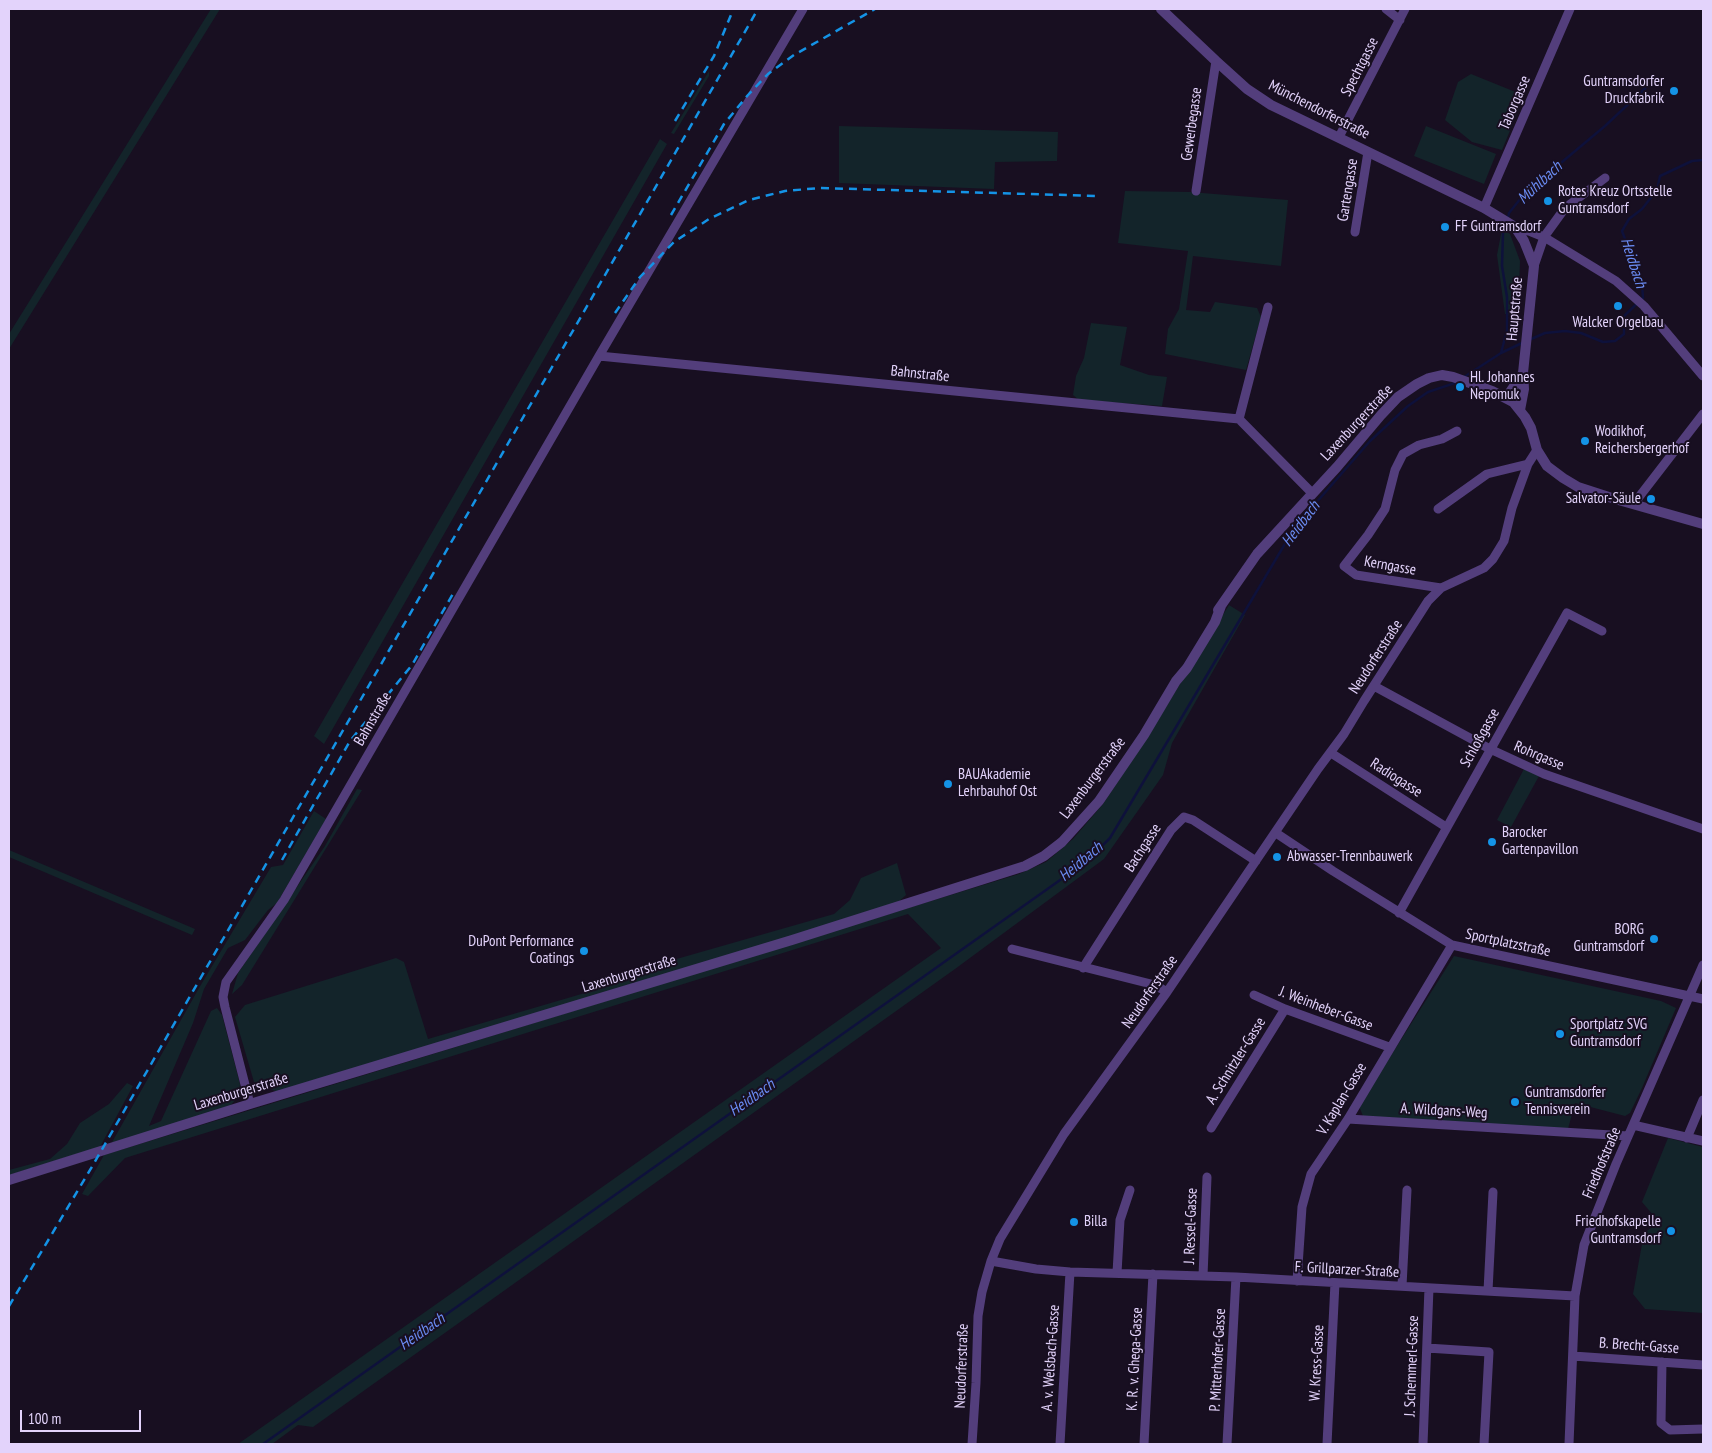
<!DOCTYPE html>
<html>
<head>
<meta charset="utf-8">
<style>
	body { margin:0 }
	#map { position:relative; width:1712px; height:1453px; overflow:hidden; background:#180f21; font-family:"PT Sans Narrow",sans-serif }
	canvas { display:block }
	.frame { position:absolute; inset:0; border:10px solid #e3d3fb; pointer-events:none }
	.scale { position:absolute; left:20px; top:1410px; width:121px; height:22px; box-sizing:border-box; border:2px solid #e3d3fb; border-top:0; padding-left:6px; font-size:15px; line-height:18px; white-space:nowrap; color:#e3d3fb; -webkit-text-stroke:4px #180f21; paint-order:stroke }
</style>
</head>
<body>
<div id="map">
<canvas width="1712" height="1453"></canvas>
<div class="frame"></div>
<div class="scale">100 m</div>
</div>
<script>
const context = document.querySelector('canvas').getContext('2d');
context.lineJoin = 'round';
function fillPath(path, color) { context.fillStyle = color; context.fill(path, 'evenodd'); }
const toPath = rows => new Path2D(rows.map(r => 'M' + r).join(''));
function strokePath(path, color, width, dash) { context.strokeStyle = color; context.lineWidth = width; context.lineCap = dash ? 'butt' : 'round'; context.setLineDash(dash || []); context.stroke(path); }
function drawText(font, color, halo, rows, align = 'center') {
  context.font = font + ' "PT Sans Narrow",sans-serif'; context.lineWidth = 4; context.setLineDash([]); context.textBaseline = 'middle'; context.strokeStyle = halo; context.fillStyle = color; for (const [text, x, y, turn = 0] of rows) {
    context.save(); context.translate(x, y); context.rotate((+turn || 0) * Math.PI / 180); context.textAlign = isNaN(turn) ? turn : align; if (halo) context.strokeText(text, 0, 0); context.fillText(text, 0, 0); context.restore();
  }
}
const green = toPath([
	[211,9,220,9,9,349,9,334],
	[709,71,709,76,674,134,671,133],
	[1471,74,1518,93,1521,104,1502,150,1472,142,1445,120,1458,82],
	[839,126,1058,132,1057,161,995,162,994,189,839,183],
	[1426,126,1496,154,1484,184,1414,156],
	[660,139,667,144,324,744,314,736],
	[1125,191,1190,192,1288,200,1281,266,1193,256,1186,310,1210,312,1215,302,1257,308,1261,317,1246,370,1165,354,1168,329,1179,309,1188,251,1118,243],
	[1502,229,1510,234,1520,261,1518,315,1505,314,1497,255],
	[1091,323,1127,327,1120,365,1149,375,1167,377,1162,406,1079,400,1073,395,1076,376,1084,358],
	[1229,605,1245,615,1172,743,1163,775,1104,859,955,969,313,1427,298,1425,272,1444,238,1444,941,948,908,914,125,1158,88,1196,82,1194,104,1155,1019,874,1046,862,1073,839,1103,804,1141,747],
	[1524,769,1539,776,1511,827,1497,820],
	[357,789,362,790,242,985,232,994,238,973,325,846],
	[314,811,326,819,277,903,268,910,245,940,228,948,204,989,193,1023,149,1126,161,1121,211,1011,217,1008,222,1015,240,1084,238,1097,229,1107,111,1144,199,988,271,867,283,865],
	[9,850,195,929,192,935,9,857],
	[897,863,906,895,896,904,280,1093,254,1082,235,1017,245,1005,396,958,404,962,428,1039,619,983,617,976,834,914,850,900,861,878],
	[1454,956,1661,1001,1676,1008,1642,1088,1630,1113,1625,1116,1575,1103,1568,1129,1363,1116,1359,1106],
	[127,1083,133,1086,100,1147,9,1175,9,1170,50,1159,67,1144,80,1123,109,1104],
	[1668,1138,1703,1147,1703,1313,1645,1309,1633,1294,1644,1233,1659,1222,1642,1202]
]);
const stream = toPath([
	[1508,218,1509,213,1525,193,1605,126,1655,79],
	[1529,340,1545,333,1565,331,1581,333,1603,342,1615,341,1624,334,1624,316,1643,298,1642,283,1622,231,1629,219,1642,209,1657,190,1660,176,1692,161,1703,160],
	[1501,353,1507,330,1507,297,1502,266,1503,233,1505,225],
	[1464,377,1501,353,1524,342],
	[263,1444,1087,861,1110,838,1295,527,1370,441,1408,406,1428,392,1458,382]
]);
const minor = toPath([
	[1386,9,1400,20],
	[1339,137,1405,9],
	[1196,191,1216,61],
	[1484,208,1570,9],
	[1517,230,1529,231,1544,237,1616,281,1644,306,1703,376],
	[1355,232,1368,152],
	[1534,266,1544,237,1565,208,1605,178],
	[599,356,1239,419],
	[1239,419,1268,307],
	[1239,419,1312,493],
	[1457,431,1442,439,1419,445,1403,454,1395,470,1385,509,1368,535,1344,566,1356,575,1441,588,1484,568,1493,559,1504,541,1512,508,1528,464,1537,450],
	[1635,504,1639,497,1703,414],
	[1438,509,1487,474,1528,464],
	[1374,686,1490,749,1544,774,1703,829],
	[1331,753,1446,827],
	[1276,833,1333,871,1452,945,1703,999],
	[1399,913,1567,613,1602,631],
	[1012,949,1155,985,1167,992],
	[1083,968,1171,830,1184,817,1193,820,1256,861],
	[1254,995,1285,1009,1389,1047],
	[250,1104,225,1007,223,997,226,982,284,900,599,356,803,9],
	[1348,1119,1628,1136],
	[1633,1125,1703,1141],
	[1211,1128,1285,1009],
	[1687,1138,1703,1100],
	[991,1261,1036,1269,1070,1272,1236,1277,1575,1296],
	[1117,1273,1120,1220,1130,1190],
	[1203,1276,1207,1177],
	[1297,1281,1302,1207,1311,1174,1348,1119,1452,945],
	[1402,1286,1407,1190],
	[1488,1291,1493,1192],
	[1427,1348,1489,1352,1484,1444],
	[1573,1356,1703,1365],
	[1662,1362,1661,1423,1670,1430,1703,1429],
	[972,1444,976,1383,978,1316,982,1292,991,1261,1000,1239,1064,1134,1167,992,1318,769,1344,734,1364,701,1428,601,1441,588],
	[1060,1444,1070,1272],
	[1144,1444,1153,1274],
	[1227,1444,1236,1277],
	[1327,1444,1335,1283],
	[1423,1444,1429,1288],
	[1569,1444,1575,1296,1584,1245,1616,1164,1703,965]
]);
const tertiary = toPath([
	[1161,9,1216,61,1247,89,1271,105,1484,208,1512,225,1517,230,1524,241,1534,266,1523,373,1524,389,1520,410],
	[1506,398,1523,373],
	[1218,610,1257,554,1337,467,1381,415,1398,397,1417,384,1429,378,1442,375,1453,377,1492,391,1513,402,1525,417,1531,428,1537,450,1547,466,1563,478,1578,487,1615,499,1703,524],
	[9,1180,250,1104,792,940,1025,866,1044,856,1062,842,1099,801,1144,735,1176,681,1187,668,1215,622,1221,606]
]);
const rail = toPath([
	[675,121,714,56,733,10],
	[671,215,724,124,748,95,768,74,794,55,875,9],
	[615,313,640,277,674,242,709,219,749,200,785,191,820,188,1099,196],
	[282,860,350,741,412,665,454,592],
	[9,1306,93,1165,758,9]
]);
const markers = [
	[1674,91,5,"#1493e6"],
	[1548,201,5,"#1493e6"],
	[1445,227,5,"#1493e6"],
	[1618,306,5,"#1493e6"],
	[1460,387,5,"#1493e6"],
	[1585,441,5,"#1493e6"],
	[1651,499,5,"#1493e6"],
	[948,784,5,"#1493e6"],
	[1492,842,5,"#1493e6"],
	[1277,857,5,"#1493e6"],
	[1654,939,5,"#1493e6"],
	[584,951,5,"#1493e6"],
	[1560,1034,5,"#1493e6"],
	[1515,1102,5,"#1493e6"],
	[1074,1222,5,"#1493e6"],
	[1671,1231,5,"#1493e6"]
];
const streetNames = [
	["Spechtgasse",1360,67,-63],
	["Taborgasse",1515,103,-67],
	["Münchendorferstraße",1319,110,27],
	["Gewerbegasse",1192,124,-82],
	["Gartengasse",1348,190,-81],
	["Hauptstraße",1515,309,-85],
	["Bahnstraße",920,374,6],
	["Laxenburgerstraße",1357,423,-47],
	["Kerngasse",1390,566,10],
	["Neudorferstraße",1376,657,-57],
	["Bahnstraße",373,719,-60],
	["Schloßgasse",1480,738,-61],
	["Rohrgasse",1539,756,23],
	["Laxenburgerstraße",1093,778,-53],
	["Radiogasse",1396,778,33],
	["Bachgasse",1143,848,-57],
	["Sportplatzstraße",1508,943,12],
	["Laxenburgerstraße",629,974,-17],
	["Neudorferstraße",1150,992,-55],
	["J. Weinheber-Gasse",1326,1009,21],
	["A. Schnitzler-Gasse",1236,1061,-58],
	["Laxenburgerstraße",241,1092,-17],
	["V. Kaplan-Gasse",1342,1099,-59],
	["A. Wildgans-Weg",1444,1111,3],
	["Friedhofstraße",1602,1163,-67],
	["J. Ressel-Gasse",1191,1226,-88],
	["F. Grillparzer-Straße",1347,1270,3],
	["B. Brecht-Gasse",1639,1346,4],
	["A. v. Welsbach-Gasse",1051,1358,-86],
	["K. R. v. Ghega-Gasse",1135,1359,-87],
	["P. Mitterhofer-Gasse",1218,1360,-87],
	["W. Kress-Gasse",1317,1363,-87],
	["Neudorferstraße",962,1366,-88],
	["J. Schemmerl-Gasse",1412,1366,-88]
];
const poiNames = [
	["Guntramsdorfer",1664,82,"right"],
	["Druckfabrik",1664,99,"right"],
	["Rotes Kreuz Ortsstelle",1558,192],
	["Guntramsdorf",1558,209],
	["FF Guntramsdorf",1455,227],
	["Walcker Orgelbau",1618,323,"center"],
	["Hl. Johannes",1470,378],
	["Nepomuk",1470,395],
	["Wodikhof,",1595,432],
	["Reichersbergerhof",1595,449],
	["Salvator-Säule",1641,499,"right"],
	["BAUAkademie",958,775],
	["Lehrbauhof Ost",958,792],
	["Barocker",1502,833],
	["Gartenpavillon",1502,850],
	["Abwasser-Trennbauwerk",1287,857],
	["BORG",1644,930,"right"],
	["Guntramsdorf",1644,947,"right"],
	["DuPont Performance",574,942,"right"],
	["Coatings",574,959,"right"],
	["Sportplatz SVG",1570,1025],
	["Guntramsdorf",1570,1042],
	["Guntramsdorfer",1525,1093],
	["Tennisverein",1525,1110],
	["Billa",1084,1222],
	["Friedhofskapelle",1661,1222,"right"],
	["Guntramsdorf",1661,1239,"right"]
];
const waterNames = [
	["Mühlbach",1540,183,-43],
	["Heidbach",1633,263,72],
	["Heidbach",1301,524,-53],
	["Heidbach",1081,862,-40],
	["Heidbach",752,1098,-35],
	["Heidbach",422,1332,-35]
];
fillPath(green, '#13242a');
strokePath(stream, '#0e113b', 2.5);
strokePath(minor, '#533e7c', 9);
strokePath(tertiary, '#533e7c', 10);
strokePath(rail, '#1493e6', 2.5, [8, 6]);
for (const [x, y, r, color] of markers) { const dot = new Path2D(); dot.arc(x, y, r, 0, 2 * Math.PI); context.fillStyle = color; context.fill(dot); strokePath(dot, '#180f21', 2); }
drawText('15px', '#e3d3fb', '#180f21', streetNames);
drawText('15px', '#e3d3fb', '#180f21', poiNames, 'left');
drawText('italic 16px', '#6a8bf2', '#180f21', waterNames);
</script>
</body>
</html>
